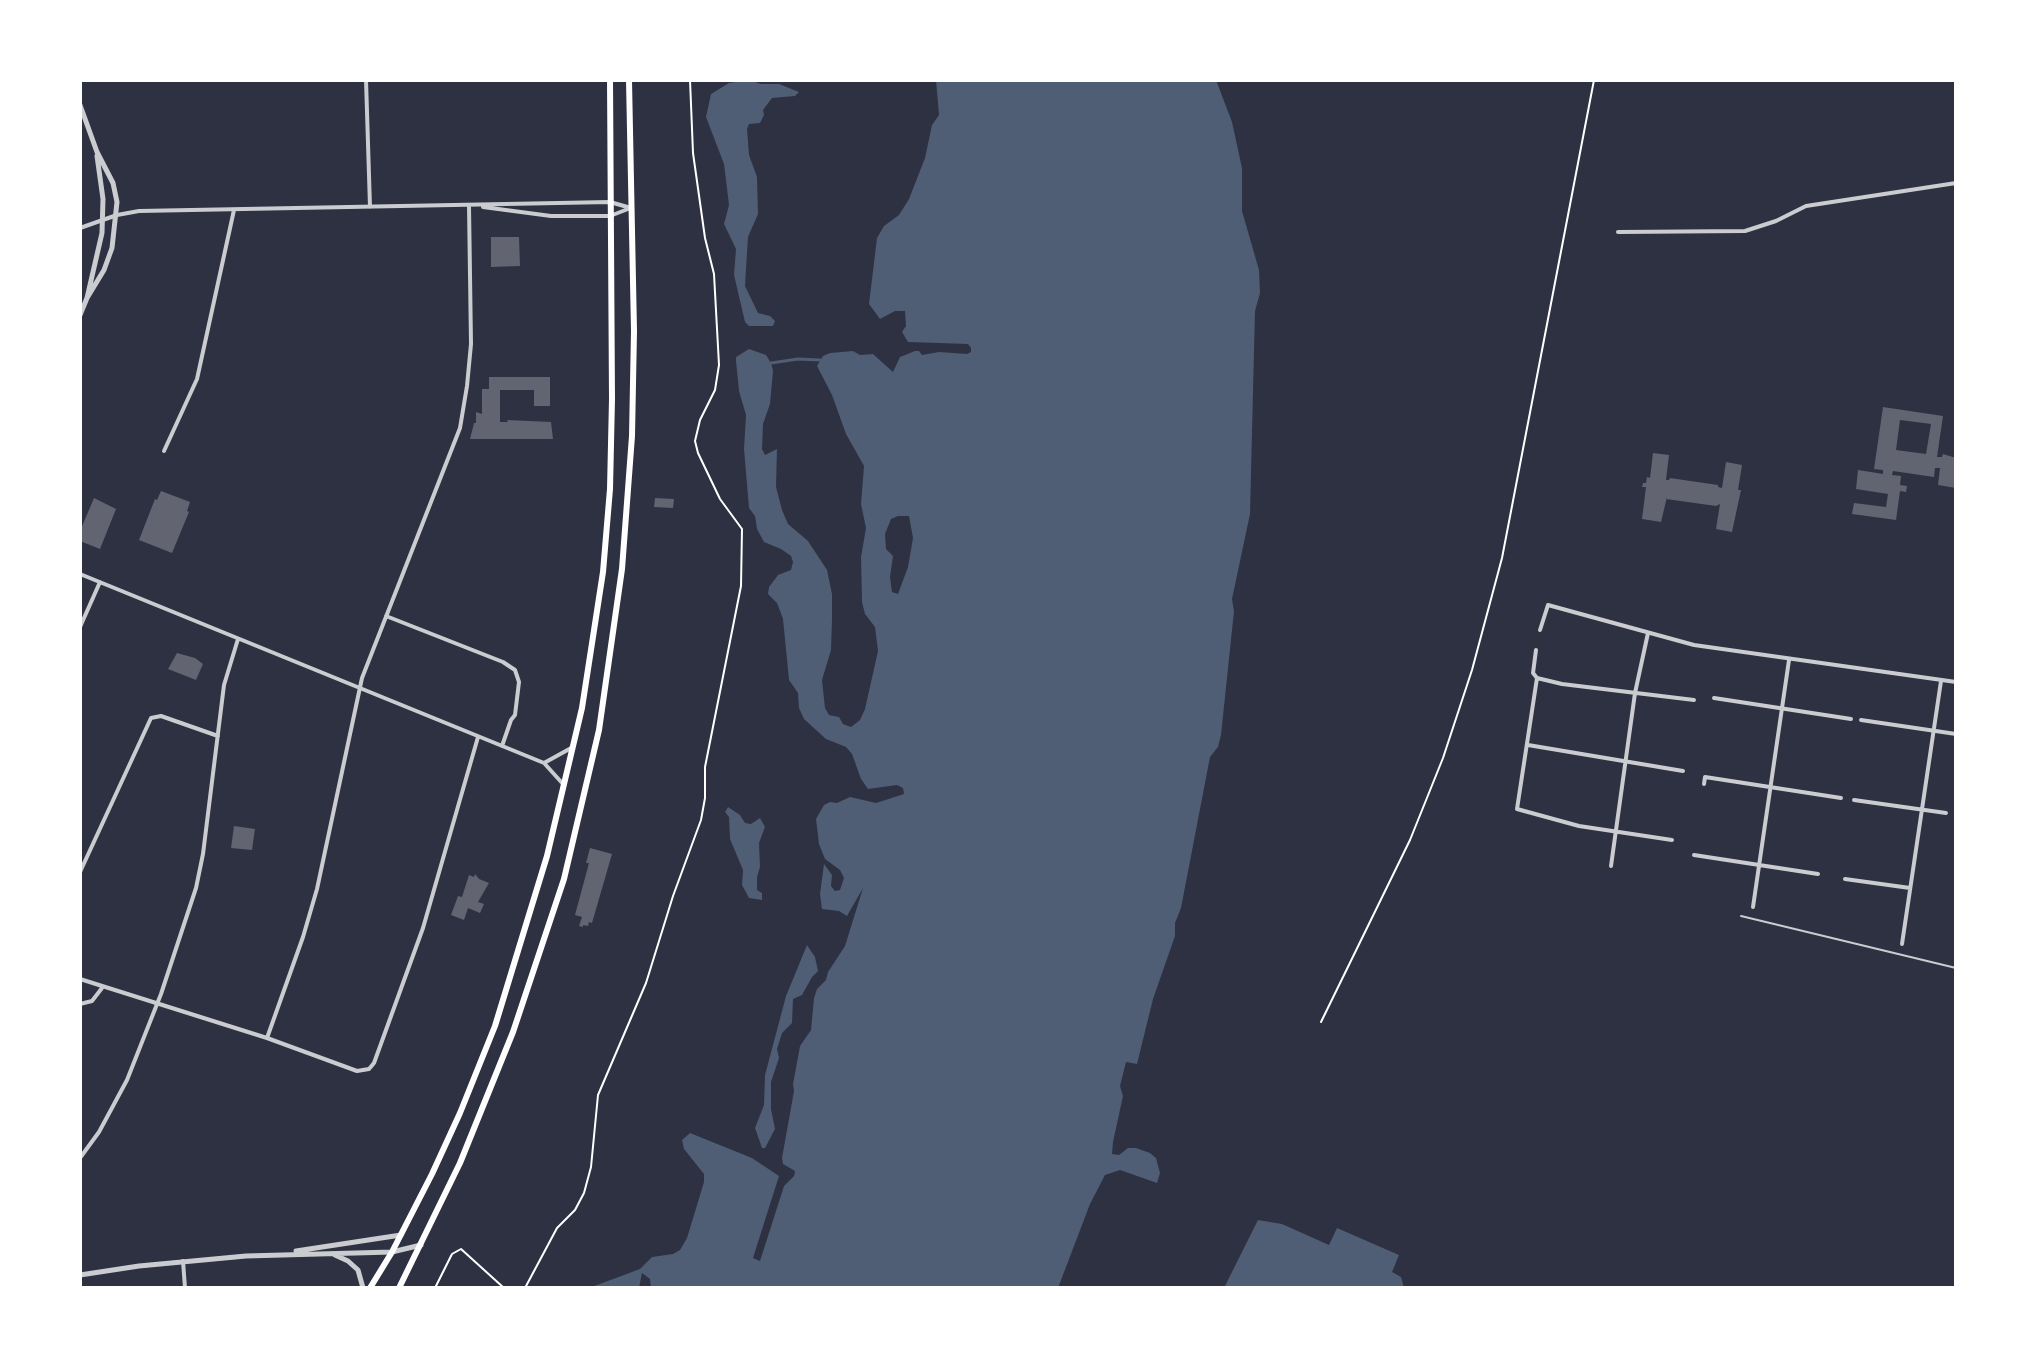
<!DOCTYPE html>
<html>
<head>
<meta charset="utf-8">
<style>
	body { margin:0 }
	#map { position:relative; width:2036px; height:1368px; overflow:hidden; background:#2d3142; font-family:Figtree,sans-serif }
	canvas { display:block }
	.frame { position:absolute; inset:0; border:82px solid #fff; pointer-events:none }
</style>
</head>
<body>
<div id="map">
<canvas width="2036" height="1368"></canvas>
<div class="frame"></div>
</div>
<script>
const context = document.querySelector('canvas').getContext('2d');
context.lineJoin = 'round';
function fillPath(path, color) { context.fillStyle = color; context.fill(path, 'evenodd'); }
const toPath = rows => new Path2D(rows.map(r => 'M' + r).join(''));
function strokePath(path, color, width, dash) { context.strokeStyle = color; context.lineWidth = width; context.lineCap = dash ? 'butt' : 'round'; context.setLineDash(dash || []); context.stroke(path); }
const water = toPath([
	[749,80,761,84,779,84,799,92,795,96,772,98,763,110,764,115,760,123,749,124,747,129,749,155,757,177,758,214,748,237,745,286,758,313,770,316,775,321,773,326,749,326,745,322,734,275,736,249,724,224,729,205,724,164,706,117,711,94,729,83],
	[936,80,1216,80,1232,122,1242,168,1242,211,1259,270,1260,293,1255,311,1250,514,1232,599,1234,611,1221,735,1218,747,1210,757,1181,908,1175,923,1175,936,1153,999,1137,1064,1126,1062,1120,1086,1123,1096,1113,1142,1112,1154,1119,1155,1128,1148,1136,1148,1150,1153,1156,1158,1160,1173,1157,1183,1120,1170,1105,1175,1090,1204,1058,1288,651,1288,650,1279,642,1273,639,1288,589,1288,640,1269,652,1257,673,1254,680,1250,687,1238,704,1182,704,1174,684,1149,682,1140,690,1133,752,1158,779,1176,753,1258,760,1261,784,1186,794,1176,795,1171,783,1164,782,1158,794,1091,793,1084,800,1046,811,1030,814,998,817,989,826,980,828,972,845,946,863,888,847,916,839,911,822,909,820,894,824,864,832,875,831,886,835,891,840,890,844,878,840,870,825,859,819,844,816,819,824,805,830,802,837,803,850,797,876,803,904,794,903,788,897,785,868,789,861,779,852,754,846,747,826,739,804,719,799,708,798,693,789,680,783,619,777,603,768,594,769,587,778,575,791,570,793,562,791,556,781,549,764,542,757,529,755,516,749,508,744,449,746,415,739,391,736,361,736,357,749,349,766,355,771,363,773,371,770,404,763,424,762,449,765,455,777,449,776,487,782,510,788,524,808,541,827,570,832,594,832,620,831,650,822,680,825,708,829,715,839,717,843,724,851,727,860,720,865,709,878,651,875,627,865,614,862,602,861,557,866,528,861,504,864,466,846,434,832,395,817,366,823,356,830,353,853,351,860,355,873,354,893,372,900,357,915,351,919,351,922,355,939,352,967,354,971,352,971,348,968,344,908,342,902,332,906,326,905,311,895,311,880,319,869,304,877,238,884,226,899,215,909,199,925,158,932,125,939,115],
	[898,516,909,516,913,538,908,567,898,594,892,592,890,577,893,556,886,549,885,534,891,519],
	[728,807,740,815,745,823,751,824,760,818,765,827,759,843,760,867,757,877,757,890,762,893,762,900,749,898,742,885,743,870,730,839,729,817,725,812],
	[807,945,815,957,818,971,812,977,802,995,793,999,792,1023,782,1033,777,1049,779,1058,771,1082,771,1109,775,1129,765,1148,762,1148,755,1128,764,1105,765,1075,786,996],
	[1258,1220,1282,1224,1329,1245,1337,1228,1399,1255,1392,1272,1401,1277,1404,1288,1224,1288]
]);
const stream = toPath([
	[771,363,798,359,820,360]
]);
const building = toPath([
	[491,237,519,237,520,266,491,267],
	[489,377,550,377,550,406,534,406,534,390,500,390,500,422,508,422,507,420,551,422,553,439,470,439,474,423,476,423,476,412,482,414,482,389,489,389],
	[1883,407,1943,416,1937,457,1942,457,1943,454,1956,458,1956,488,1938,485,1940,468,1935,468,1934,477,1893,471,1892,475,1901,476,1900,485,1907,486,1906,492,1900,491,1896,520,1852,514,1854,503,1886,507,1888,494,1856,489,1858,470,1883,474,1883,470,1874,469],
	[1900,420,1931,424,1926,454,1896,450],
	[1653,453,1669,455,1666,480,1669,480,1670,478,1718,485,1718,487,1722,488,1726,462,1742,465,1738,490,1741,490,1732,532,1716,529,1720,504,1716,506,1666,499,1667,497,1661,522,1642,519,1646,487,1642,487,1643,483,1646,483,1647,477,1650,478],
	[161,491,190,502,187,511,189,512,172,553,139,540,155,499,157,500],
	[94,498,116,509,100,549,80,541,80,531],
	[655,498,674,499,673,508,654,507],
	[177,653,195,658,203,664,196,680,168,669],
	[234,826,255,829,252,850,231,848],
	[590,848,612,854,592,923,589,922,588,926,583,925,583,927,579,926,582,917,575,915,589,863,586,863],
	[475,874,479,879,489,883,478,902,484,904,480,913,468,908,464,920,451,915,458,896,462,897,469,875,474,877]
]);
const path = toPath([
	[1321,1022,1410,840,1443,758,1472,670,1502,558,1594,80],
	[435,1288,452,1254,461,1249,504,1288],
	[525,1288,557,1228,575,1210,584,1193,591,1167,598,1095,646,983,673,896,701,820,705,798,705,767,741,586,742,529,720,499,698,453,695,441,700,420,715,390,719,365,714,274,705,238,693,153,690,80]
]);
const service = toPath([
	[1741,916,1956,968]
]);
const minor = toPath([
	[366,80,370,207],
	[483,207,551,216,610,216,628,209],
	[80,228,117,215,139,211,610,202,631,208],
	[1618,232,1745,231,1776,221,1806,206,1956,183],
	[164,451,197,379,234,210],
	[80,574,544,763,563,784],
	[386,616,503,662,515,670,519,682,515,715,511,720,502,746],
	[80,627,100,582],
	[1540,630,1548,605,1694,645,1956,682],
	[1536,650,1533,673,1537,678,1517,809,1579,826,1672,840],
	[1537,678,1562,684,1694,700],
	[1714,698,1851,719],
	[1861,720,1956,734],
	[1528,745,1683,771],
	[544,763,573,747],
	[1704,784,1705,777,1841,798],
	[1854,800,1946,813],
	[1694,855,1818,874],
	[1611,866,1635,693,1648,633],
	[80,872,151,718,161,716,218,736],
	[1845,879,1910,888],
	[1753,907,1789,660],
	[1902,944,1941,681],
	[80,979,267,1038,357,1071,369,1069,374,1063,423,928,478,737],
	[80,1004,92,1001,102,988],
	[267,1038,303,937,317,889,362,678,460,428,467,386,471,344,469,206],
	[80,1158,99,1132,127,1080,161,994,196,888,203,854,224,685,238,639],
	[183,1261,185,1288]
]);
const tertiary = toPath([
	[80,105,97,152,113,183,117,202,112,248,104,270,87,298],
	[80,315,87,298,102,233,103,199,97,156],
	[296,1251,401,1235],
	[335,1255,348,1261,358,1270,363,1288],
	[80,1275,139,1266,246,1256,392,1252,421,1245]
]);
const secondary = toPath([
	[370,1288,392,1252,432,1174,460,1113,495,1026,547,856,582,708,603,572,610,489,612,399,610,80],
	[399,1288,460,1163,513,1032,564,879,599,730,622,569,632,436,634,331,629,80]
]);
fillPath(water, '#4f5d75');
strokePath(stream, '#4f5d75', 3);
fillPath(building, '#626471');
strokePath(path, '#fff', 2);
strokePath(service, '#caccd0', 2);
strokePath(minor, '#caccd0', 4);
strokePath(tertiary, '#caccd0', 5);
strokePath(secondary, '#fff', 6);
</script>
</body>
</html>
